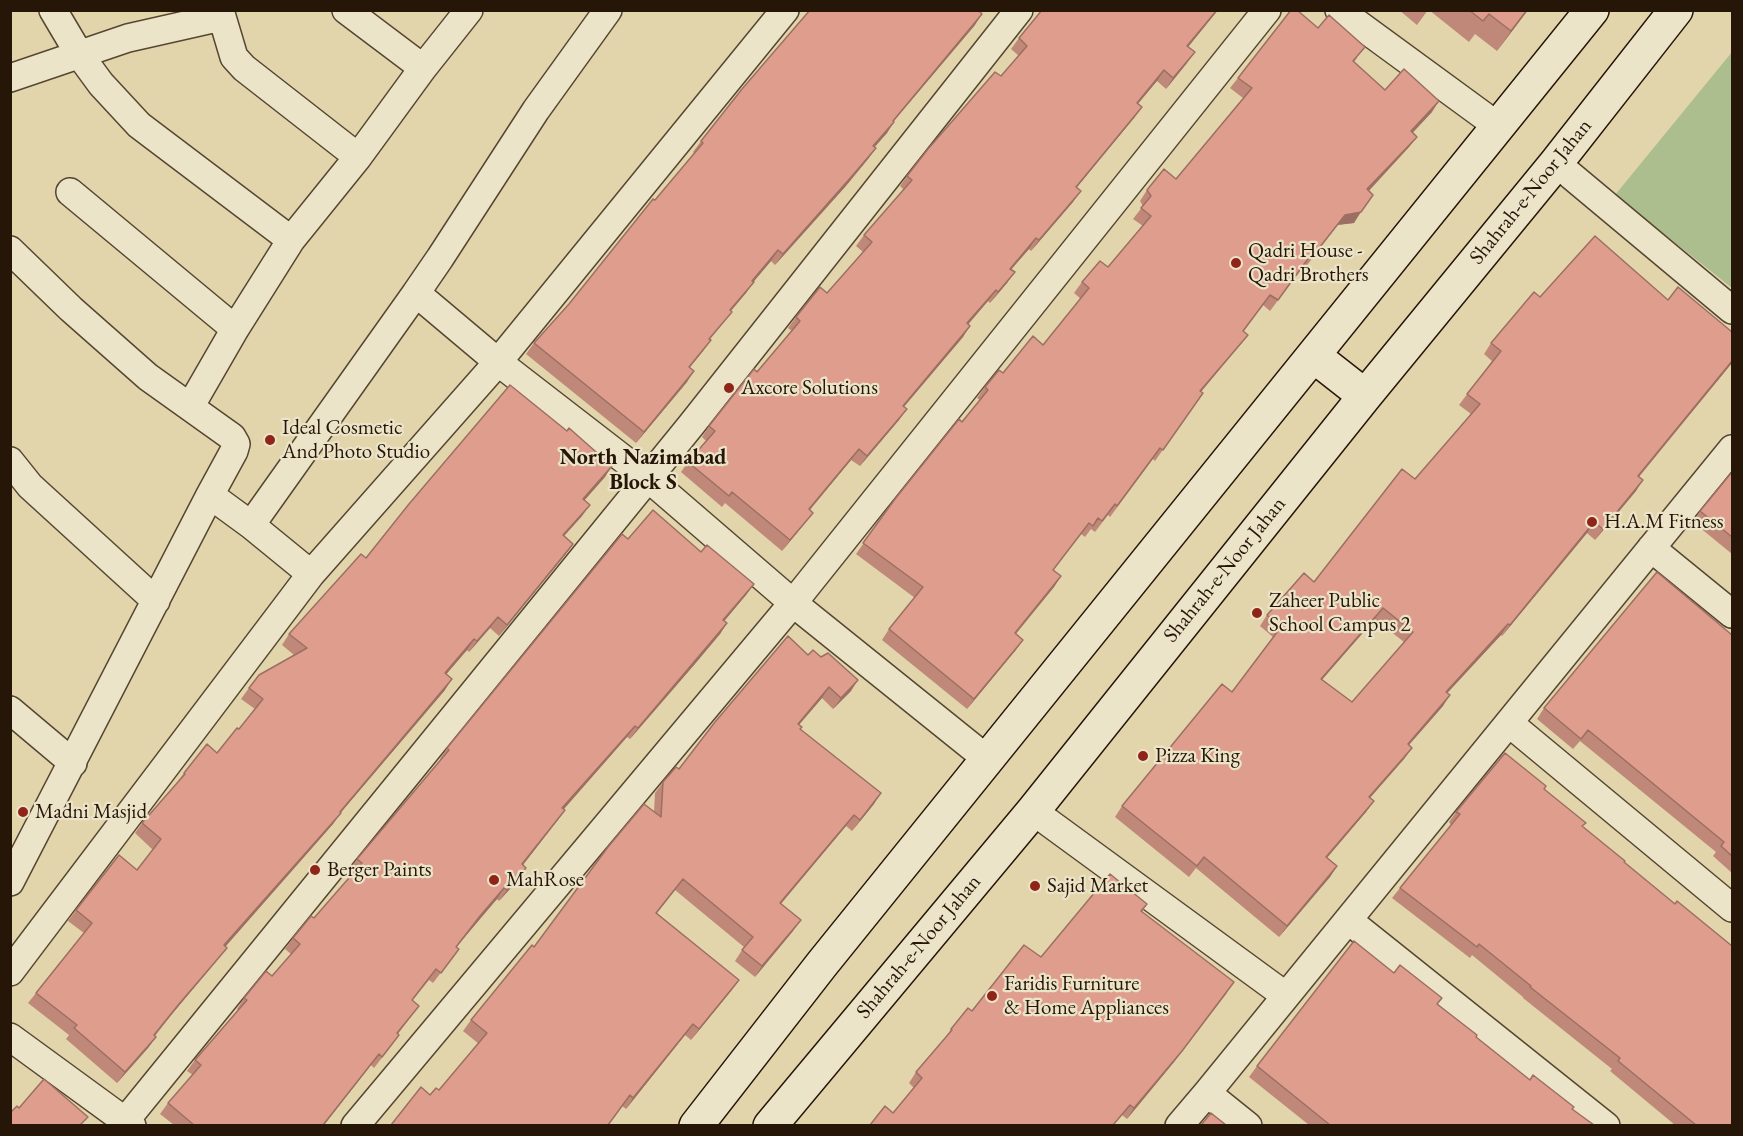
<!DOCTYPE html>
<html>
<head>
<meta charset="utf-8">
<style>
	body { margin:0 }
	#map { position:relative; width:1743px; height:1136px; overflow:hidden; background:#e2d5ac; font-family:"EB Garamond",serif }
	canvas { display:block }
	.frame { position:absolute; inset:0; border:12px solid #261608; pointer-events:none }
</style>
</head>
<body>
<div id="map">
<canvas width="1743" height="1136"></canvas>
<div class="frame"></div>
</div>
<script>
const context = document.querySelector('canvas').getContext('2d');
context.lineJoin = 'round';
function fillPath(path, color) { context.fillStyle = color; context.fill(path, 'evenodd'); }
const toPath = rows => new Path2D(rows.map(r => 'M' + r).join(''));
function strokePath(path, color, width, dash) { context.strokeStyle = color; context.lineWidth = width; context.lineCap = dash ? 'butt' : 'round'; context.setLineDash(dash || []); context.stroke(path); }
function drawText(font, color, halo, rows, align = 'center') {
  context.font = font + ' "EB Garamond",serif'; context.lineWidth = 4.5; context.setLineDash([]); context.textBaseline = 'middle'; context.strokeStyle = halo; context.fillStyle = color; for (const [text, x, y, turn = 0] of rows) {
    context.save(); context.translate(x, y); context.rotate((+turn || 0) * Math.PI / 180); context.textAlign = isNaN(turn) ? turn : align; if (halo) context.strokeText(text, 0, 0); context.fillText(text, 0, 0); context.restore();
  }
}
const green = toPath([
	[1732,52,1732,288,1615,195]
]);
const minor = toPath([
	[53,10,79,54,101,84,139,125,291,240],
	[220,10,234,57,244,68,358,157],
	[346,10,423,68],
	[608,10,536,110,440,258,416,293,498,362,648,478,793,603,987,759],
	[1339,10,1499,127],
	[10,78,128,38,221,17],
	[1556,163,1732,310],
	[70,192,235,329],
	[10,250,71,309,148,377,190,407],
	[10,461,30,486,156,601],
	[210,495,251,525],
	[1651,548,1732,614],
	[311,574,251,525,416,293],
	[10,710,73,763],
	[1509,723,1732,908],
	[1033,811,1286,996],
	[10,882,210,495,234,451,236,444,232,437,190,407,235,329,291,240,358,157,423,68,469,10],
	[1348,920,1606,1126],
	[10,972,311,574,498,362,785,10],
	[10,1037,132,1126],
	[1207,1093,1248,1126],
	[121,1126,692,424,1019,10],
	[355,1126,793,603,1267,10],
	[1179,1126,1207,1093,1732,449]
]);
const secondary = toPath([
	[1314,356,1365,396],
	[696,1126,822,964,1592,10],
	[770,1126,1033,811,1365,396,1556,163,1676,10]
]);
const wall = toPath([
	[1042,10,1218,10,1188,47,1187,63,1166,89,1157,81,1138,104,1142,107,1134,118,1077,187,1073,202,1031,251,1029,249,1011,269,1007,283,990,303,988,301,968,324,963,337,904,407,899,420,860,466,851,460,810,510,805,523,782,551,725,503,722,507,681,472,688,462,706,441,702,437,709,426,792,331,788,328,796,317,827,293,863,252,856,246,864,235,904,190,900,186,907,176,1001,76,1019,56,1011,49,1019,38],
	[1399,10,1428,10,1417,25],
	[1429,10,1528,10,1497,51,1475,34,1469,42],
	[975,25,894,121,887,133,874,147,876,148,868,159,845,187,775,265,771,261,753,282,746,293,731,311,724,322,710,339,703,351,690,367,687,382,636,443,526,354,534,343,569,304,694,153,693,152,701,141],
	[1318,28,1357,58,1354,62,1385,90,1432,112,1412,133,1417,137,1409,147,1369,191,1354,223,1337,225,1305,268,1303,267,1270,311,1263,305,1244,331,1240,345,1201,392,1203,393,1155,461,1153,459,1110,517,1108,515,1095,532,1091,529,1085,537,1081,534,1053,570,1061,576,1054,587,1016,634,1023,640,1015,651,967,709,882,640,889,629,915,598,856,554,895,499,962,422,980,400,977,398,985,387,1043,345,1081,299,1074,293,1082,282,1108,267,1143,226,1133,219,1143,206,1140,201,1147,190,1176,179,1243,98,1230,88,1238,78],
	[1540,297,1668,300,1732,332,1732,363,1639,477,1636,491,1595,540,1587,533,1502,636,1501,635,1447,693,1443,706,1409,745,1412,748,1404,759,1370,798,1374,801,1366,812,1327,858,1337,866,1330,877,1279,937,1196,868,1189,877,1115,817,1122,806,1232,692,1273,637,1260,626,1267,615,1314,582,1415,479,1471,414,1459,405,1492,361,1484,354,1491,343],
	[1375,619,1404,642,1352,702,1322,679],
	[1732,472,1732,554,1693,522,1700,511],
	[605,477,584,500,582,516,564,536,573,544,565,555,499,636,490,628,469,652,467,650,446,674,445,690,340,813,333,824,226,946,219,958,172,1014,155,1036,156,1037,148,1048,117,1083,66,1039,69,1035,28,1003,84,933,68,921,76,910,137,870,153,850,135,833,142,823,176,784,184,773,217,753,239,729,255,709,241,699,249,688,294,655,282,645,289,634,366,558],
	[628,539,701,552,754,584,746,595,724,621,727,623,720,634,694,665,630,739,627,737,564,809,565,810,557,821,523,865,519,879,499,901,497,899,473,926,456,947,459,949,433,983,429,980,412,1001,419,1006,398,1034,399,1035,392,1045,374,1068,371,1065,324,1125,174,1125,160,1114,168,1103,193,1075,187,1071,195,1060,238,1010,237,1009,244,998,272,976,291,954,285,949,293,938,314,918,353,873,349,870,357,859,441,760,440,759,447,748],
	[1732,635,1732,873,1713,856,1716,852,1580,741,1573,749,1537,719,1544,708],
	[808,655,851,691,833,709,822,698,799,725,801,730,874,804,852,831,846,826,781,904,793,931,755,977,735,961,744,947,675,890,657,913,739,980,731,991,691,1040,685,1035,626,1109,622,1106,430,1095,439,1090,479,1044,463,1031,471,1020,534,947,654,812,655,793,663,782],
	[1544,789,1583,827,1624,862,1732,1125,1675,1125,1610,1071,1612,1069,1523,998,1523,997,1472,955,1470,958,1392,898,1400,888,1451,825,1449,822,1456,812],
	[1147,904,1142,912,1227,993,1174,1062,1127,1119,1122,1115,893,1113,914,1088,909,1083,916,1072,944,1040,951,1029,972,1011,1041,957],
	[1394,973,1438,1004,1476,1037,1530,1080,1572,1109,1594,1125,1309,1125,1249,1077,1257,1066]
]);
const shadedWall = toPath([
	[1217,10,1218,10,1180,57,1187,46],
	[1527,10,1528,10,1497,51,1511,31],
	[982,14,975,25,885,131,893,121],
	[1195,52,1187,63,1166,89,1173,78],
	[1164,70,1157,81,1129,114,1137,103],
	[1439,101,1432,112,1404,142,1411,131],
	[1142,107,1134,118,1068,198,1076,187],
	[894,122,887,133,866,157,873,146],
	[1417,137,1409,147,1360,200,1367,189],
	[876,148,868,159,845,187,775,265,783,254],
	[1081,191,1073,202,1031,251,1039,240],
	[1361,212,1354,223,1337,225,1305,268,1345,215],
	[1036,238,1029,249,1003,279,1010,269],
	[778,250,771,261,745,292,752,281],
	[1015,272,1007,283,990,303,998,292],
	[754,282,746,293,722,321,730,310],
	[996,290,988,301,960,334,967,323],
	[970,326,963,337,895,417,903,406],
	[1248,335,1240,345,1192,402,1200,391],
	[711,340,703,351,682,377,689,367],
	[1732,361,1732,363,1630,487,1638,476],
	[694,371,687,382,636,443,644,432],
	[907,409,899,420,860,466,867,456],
	[859,449,851,460,801,520,809,509],
	[612,466,605,477,576,510,583,499],
	[1643,480,1636,491,1595,540,1603,529],
	[590,505,582,516,555,546,563,535],
	[813,513,805,523,782,551,790,540],
	[1594,522,1587,533,1502,636,1510,625],
	[573,544,565,555,499,636,507,625],
	[1061,576,1054,587,1007,644,1015,633],
	[754,584,746,595,716,631,723,620],
	[1383,608,1375,619,1314,689,1321,679],
	[498,617,490,628,469,652,477,641],
	[727,623,720,634,694,665,630,739,638,728],
	[1508,624,1501,635,1439,702,1446,692],
	[474,639,467,650,438,684,445,673],
	[1023,640,1015,651,967,709,974,699],
	[452,679,445,690,332,823,340,812],
	[858,680,851,691,833,709,841,698],
	[829,687,822,698,790,735,798,724],
	[1450,695,1443,706,1400,755,1408,744],
	[635,726,627,737,555,819,562,808],
	[1412,748,1404,759,1361,808,1369,797],
	[881,793,874,804,852,831,860,820],
	[1374,801,1366,812,1318,868,1326,857],
	[565,810,557,821,515,875,522,864],
	[341,813,333,824,217,956,224,945],
	[854,815,846,826,772,914,780,903],
	[1337,866,1330,877,1279,937,1287,926],
	[526,868,519,879,499,901,507,890],
	[683,879,675,890,648,924,656,913],
	[504,888,497,899,448,957,480,916],
	[801,920,793,931,755,977,762,966],
	[227,948,219,958,172,1014,146,1046,179,1004],
	[739,980,731,991,691,1040,699,1029],
	[1234,982,1174,1062,1127,1119,1134,1108],
	[693,1024,685,1035,626,1109,633,1098],
	[156,1037,148,1048,117,1083,125,1072],
	[379,1054,324,1125,323,1125]
]);
const building = toPath([
	[810,10,978,10,982,14,893,121,894,122,873,146,876,148,852,176,783,254,778,250,752,281,754,282,730,310,732,312,709,339,711,340,689,367,694,371,644,432,534,343,569,304,653,199,655,200,703,143,701,141,742,89,810,10],
	[1042,10,1217,10,1187,46,1195,52,1173,78,1164,70,1137,103,1142,107,1076,187,1081,191,1039,240,1036,238,1010,269,1015,272,998,292,996,290,967,323,970,326,903,406,907,409,867,456,859,449,809,509,813,513,790,540,732,492,729,496,688,462,715,431,709,426,754,369,757,372,800,321,796,317,820,287,827,293,872,242,864,235,912,180,907,176,928,149,995,72,1001,76,1027,46,1019,38,1042,10],
	[1291,10,1297,10,1318,28,1329,15,1365,47,1353,61,1385,90,1404,69,1439,101,1411,131,1417,137,1367,189,1373,195,1361,212,1345,215,1312,257,1310,256,1278,300,1270,295,1243,331,1248,335,1200,391,1203,393,1163,450,1160,448,1117,506,1115,504,1102,521,1098,518,1093,526,1089,523,1053,570,1061,576,1015,633,1023,640,974,699,889,629,923,587,863,543,895,499,959,419,962,422,988,390,985,387,999,370,1003,373,1033,336,1043,345,1089,288,1082,282,1100,261,1108,267,1151,216,1141,208,1151,196,1147,190,1164,169,1176,179,1252,88,1238,78,1291,10],
	[1469,10,1527,10,1511,31,1489,14,1483,21,1469,10],
	[1595,236,1668,300,1678,287,1732,332,1732,361,1638,476,1643,480,1603,529,1594,522,1510,625,1508,624,1446,692,1450,695,1408,744,1412,748,1369,797,1374,801,1326,857,1337,866,1287,926,1204,857,1197,866,1122,806,1222,684,1232,692,1281,627,1267,615,1304,573,1314,582,1402,469,1415,479,1480,404,1467,394,1501,351,1491,343,1534,292,1540,297,1595,236],
	[1383,608,1413,632,1352,702,1321,679,1383,608],
	[510,385,567,431,569,428,612,466,583,499,590,505,563,535,573,544,507,625,498,617,477,641,474,639,445,673,452,679,340,812,341,813,224,945,227,948,179,1004,154,1035,156,1037,125,1072,74,1028,77,1025,36,993,92,923,76,910,119,855,137,870,161,839,142,823,185,774,184,773,207,744,217,753,237,728,239,729,263,699,249,688,259,675,307,648,289,634,361,554,366,558,409,504,510,385],
	[1732,472,1732,537,1700,511,1732,472],
	[653,510,701,552,707,545,754,584,723,620,727,623,638,728,635,726,562,808,565,810,522,864,526,868,507,890,504,888,480,916,456,947,459,949,441,973,436,969,412,1000,419,1006,397,1033,399,1035,382,1057,379,1054,323,1125,194,1125,168,1103,201,1065,195,1060,247,1000,244,998,266,971,272,976,300,944,293,938,311,916,314,918,362,863,357,859,449,750,447,748,622,534,628,539,653,510],
	[1657,572,1732,635,1732,856,1721,846,1724,842,1588,730,1581,739,1544,708,1657,572],
	[788,636,808,655,813,650,821,657,828,653,858,680,841,698,829,687,798,724,802,727,800,729,881,793,860,820,854,815,780,903,801,920,762,966,742,950,753,937,683,879,656,913,739,980,699,1029,693,1024,633,1098,630,1095,608,1125,391,1125,421,1087,430,1095,436,1088,439,1090,487,1033,471,1020,532,945,534,947,608,847,644,804,661,817,663,782,676,767,679,769,715,722,788,636],
	[1505,753,1546,786,1544,789,1586,823,1582,826,1625,861,1624,862,1675,904,1677,901,1732,946,1732,1125,1696,1125,1618,1061,1620,1058,1530,987,1531,986,1479,944,1477,947,1400,888,1460,814,1456,812,1505,753],
	[1110,874,1147,904,1141,911,1234,982,1182,1051,1134,1108,1130,1105,1113,1125,870,1125,885,1106,893,1113,922,1078,916,1072,952,1030,951,1029,968,1008,972,1011,1024,945,1041,957,1110,874],
	[1354,941,1394,973,1400,965,1442,998,1437,1004,1477,1035,1476,1037,1530,1080,1533,1075,1574,1107,1572,1109,1594,1125,1330,1125,1257,1066,1354,941],
	[44,1079,88,1117,80,1125,10,1125,10,1113,17,1106,19,1108,44,1079],
	[1211,1113,1226,1125,1201,1125,1211,1113]
]);
const markers = [
	[1236,263,6,"#8f2418"],
	[729,388,6,"#8f2418"],
	[270,440,6,"#8f2418"],
	[1592,522,6,"#8f2418"],
	[1257,613,6,"#8f2418"],
	[1143,756,6,"#8f2418"],
	[23,812,6,"#8f2418"],
	[315,870,6,"#8f2418"],
	[494,880,6,"#8f2418"],
	[1035,886,6,"#8f2418"],
	[992,996,6,"#8f2418"]
];
const streetNames = [
	["Shahrah-e-Noor Jahan",1531,192,-51],
	["Shahrah-e-Noor Jahan",1225,570,-51],
	["Shahrah-e-Noor Jahan",919,947,-50]
];
const poiNames = [
	["Qadri House -",1248,251],
	["Qadri Brothers",1248,275],
	["Axcore Solutions",741,388],
	["Ideal Cosmetic",282,428],
	["And Photo Studio",282,452],
	["H.A.M Fitness",1604,522],
	["Zaheer Public",1269,601],
	["School Campus 2",1269,625],
	["Pizza King",1155,756],
	["Madni Masjid",35,812],
	["Berger Paints",327,870],
	["MahRose",506,880],
	["Sajid Market",1047,886],
	["Faridis Furniture",1004,984],
	["& Home Appliances",1004,1008]
];
const neighbourhoodNames = [
	["North Nazimabad",643,458],
	["Block S",643,483]
];
fillPath(green, '#adbe8e');
strokePath(minor, '#554631', 30);
strokePath(secondary, '#261608', 36);
strokePath(minor, '#ece4c9', 27);
strokePath(secondary, '#ece4c9', 33);
fillPath(wall, '#c08879');
fillPath(shadedWall, '#9c6f63');
fillPath(building, '#df9e8d');
strokePath(building, '#9c6f63', 1.5);
for (const [x, y, r, color] of markers) { const dot = new Path2D(); dot.arc(x, y, r, 0, 2 * Math.PI); context.fillStyle = color; context.fill(dot); strokePath(dot, '#ece4c9', 2); }
drawText('21px', '#261608', '#ece4c9', streetNames);
drawText('21px', '#261608', '#ece4c9', poiNames, 'left');
drawText('bold 22px', '#261608', '#ece4c9', neighbourhoodNames);
</script>
</body>
</html>
